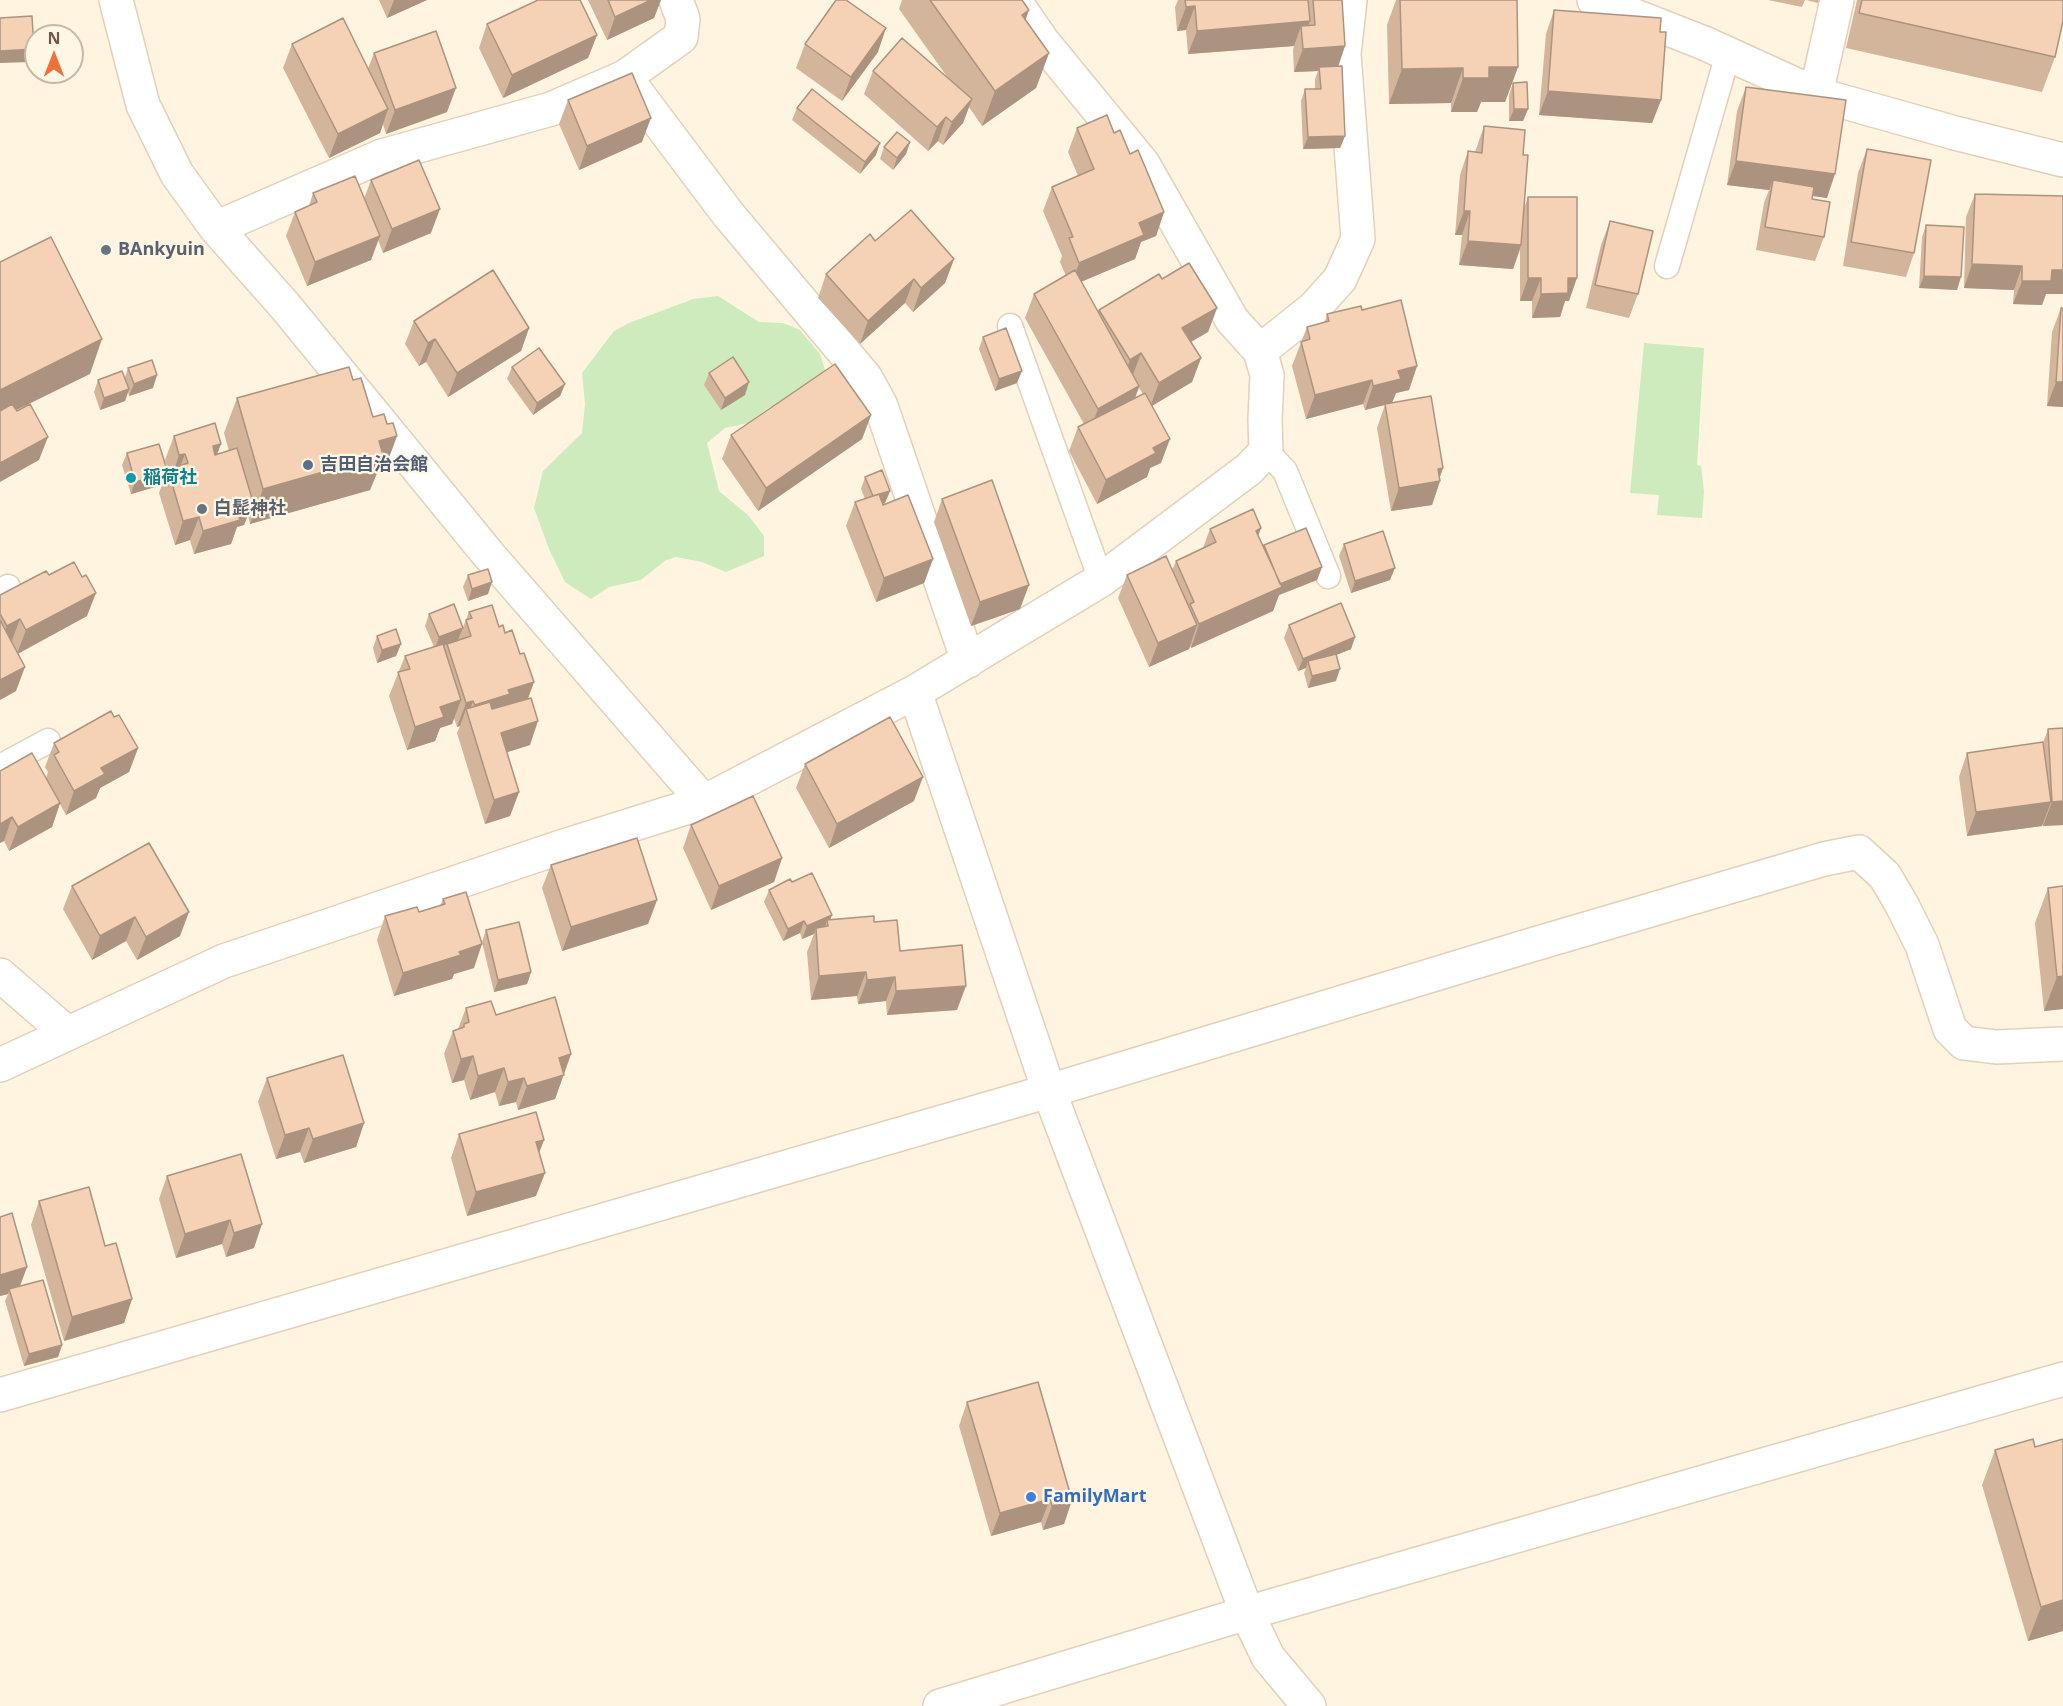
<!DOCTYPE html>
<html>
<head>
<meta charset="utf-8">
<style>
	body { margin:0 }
	#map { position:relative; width:2063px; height:1706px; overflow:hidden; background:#fef4df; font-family:"Open Sans",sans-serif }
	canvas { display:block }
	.north { position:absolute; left:24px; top:24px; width:60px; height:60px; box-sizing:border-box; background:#fff7e6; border:2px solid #c8b8a6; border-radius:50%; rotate:0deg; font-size:16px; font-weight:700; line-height:24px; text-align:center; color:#755945 }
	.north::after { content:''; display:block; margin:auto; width:21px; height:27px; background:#f0703b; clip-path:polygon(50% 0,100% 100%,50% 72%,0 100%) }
</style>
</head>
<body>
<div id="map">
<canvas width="2063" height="1706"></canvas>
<div class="north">N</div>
</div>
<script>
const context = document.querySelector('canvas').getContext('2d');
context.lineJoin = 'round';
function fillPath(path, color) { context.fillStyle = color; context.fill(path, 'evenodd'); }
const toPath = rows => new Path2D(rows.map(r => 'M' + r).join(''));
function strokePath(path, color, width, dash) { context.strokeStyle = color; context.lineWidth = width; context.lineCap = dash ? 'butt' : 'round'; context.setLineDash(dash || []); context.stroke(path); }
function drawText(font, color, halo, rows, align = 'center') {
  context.font = font + ' "Open Sans","Noto Sans JP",sans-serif'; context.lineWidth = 4.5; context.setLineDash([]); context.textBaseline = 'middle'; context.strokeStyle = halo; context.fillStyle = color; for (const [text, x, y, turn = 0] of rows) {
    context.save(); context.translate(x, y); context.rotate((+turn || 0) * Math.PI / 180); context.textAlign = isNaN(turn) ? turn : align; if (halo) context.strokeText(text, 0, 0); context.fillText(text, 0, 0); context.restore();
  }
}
const green = toPath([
	[718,296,759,322,783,323,800,330,820,354,827,376,802,399,768,408,748,423,725,428,707,443,719,491,748,515,764,536,764,556,726,572,702,562,676,557,666,560,641,580,609,587,591,599,565,582,549,549,534,508,543,471,582,433,585,404,582,373,614,331,629,323,693,299],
	[1644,343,1704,348,1697,465,1701,466,1704,491,1702,518,1657,515,1659,495,1630,493]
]);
const service = toPath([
	[1667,266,1728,54],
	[1010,326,1101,580],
	[1266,451,1285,471,1328,576],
	[0,591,8,587],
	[0,767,48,741]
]);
const minor = toPath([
	[116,0,143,105,177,174,216,228,285,306,488,554,704,802],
	[1014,0,1043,42,1143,164,1232,320,1260,351],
	[1594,0,1704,43,1816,94,1955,133,2063,160],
	[625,77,728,214,865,377,873,391,881,406,968,661],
	[1816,94,1837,0],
	[216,228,382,156,551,109,625,77,681,37,683,19,676,0],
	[915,692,1101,580,1249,469,1266,451,1265,420,1267,375,1260,351,1314,308,1340,279,1358,239,1344,54,1350,0],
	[0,975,67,1033],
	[0,1065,224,961,558,848,704,802,915,692,1049,1091,1247,1613,1268,1657,1309,1706],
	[0,1395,1049,1091,1528,946,1824,859,1859,852,1885,876,1902,905,1922,945,1950,1029,1964,1043,1996,1047,2063,1044],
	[940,1706,1247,1613,2063,1379]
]);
const wall = toPath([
	[379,0,427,0,387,18],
	[588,0,661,0,654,18,607,40],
	[902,0,1022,0,1026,20,1049,53,1036,88,982,126,969,107,963,123,943,145,938,141,928,151,864,94,873,71,948,78,899,9],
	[1178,0,1342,0,1345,46,1338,66,1345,136,1340,148,1303,149,1301,101,1305,89,1315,89,1315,79,1318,71,1294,72,1293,50,1294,46,1188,54,1186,30,1177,31,1175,7],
	[1396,0,1517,0,1518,67,1505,102,1481,102,1477,112,1451,112,1451,103,1389,104,1387,25],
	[1768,0,1805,0,1802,7],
	[1806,0,1819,0,1818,3],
	[1857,0,2063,0,2055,57,2042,92,1846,48],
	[1554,10,1661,100,1652,123,1539,115,1546,34],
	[487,24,597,35,588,58,503,98,479,48],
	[292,44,368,69,374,53,447,112,386,134,383,124,380,133,329,158,283,68],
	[805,44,878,52,842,101,796,68],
	[1513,83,1528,109,1523,121,1509,121,1509,95],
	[1746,87,1827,198,1813,196,1812,199,1824,237,1815,261,1756,250,1764,203,1769,190,1727,185,1737,111],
	[568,100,642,142,579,170,559,124],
	[797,108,876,155,860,174,792,120],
	[1484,126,1523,155,1524,208,1528,197,1569,301,1565,301,1560,317,1532,318,1532,301,1520,301,1520,250,1513,269,1459,265,1462,235,1455,235,1460,175,1468,151,1475,152],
	[1077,128,1114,133,1130,154,1164,212,1156,236,1141,242,1135,259,1081,282,1098,312,1099,310,1162,279,1217,308,1208,332,1191,342,1201,358,1192,382,1152,406,1161,463,1150,468,1147,477,1097,504,1069,451,1078,427,1084,424,1025,318,1034,294,1066,276,1060,262,1062,256,1043,211,1052,187,1078,176,1068,152],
	[1139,388,1143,394,1135,398],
	[910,142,906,154,893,170,880,159,884,147],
	[1867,149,1914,253,1906,277,1843,266,1858,173],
	[371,180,431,233,383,253,378,240,371,260,307,286,286,236,295,212,309,206,313,193,364,199],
	[1975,194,2046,294,2042,305,2013,304,2014,290,1964,288,1966,217],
	[1610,221,1638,294,1629,318,1586,308,1601,245],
	[1926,225,1957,290,1919,288,1922,237],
	[875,241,954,259,945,283,913,312,905,303,860,344,818,298,826,274],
	[2061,308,2063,407,2047,406,2052,332],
	[1362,310,1417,366,1409,390,1396,393,1392,402,1443,468,1440,477,1440,481,1432,505,1391,511,1377,428,1385,405,1365,410,1363,404,1306,419,1292,366,1307,327,1325,322,1327,314],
	[414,321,529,328,521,351,448,397,426,362,419,366,405,344],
	[983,337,1017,383,995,391,979,349],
	[512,367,565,384,560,396,533,415,507,379],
	[128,368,153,388,129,396,128,392,125,401,100,410,94,392,98,380,125,377],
	[709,373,745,395,721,410,704,385],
	[353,380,373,417,387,424,397,436,384,471,377,473,370,490,250,524,248,515,244,525,237,527,231,544,194,554,190,540,175,545,159,493,162,485,131,494,122,465,127,453,167,472,168,470,165,460,174,436,221,444,217,454,229,451,224,433,237,398],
	[871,415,862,439,758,511,722,459,731,435],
	[865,477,890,491,885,503,883,504,933,559,924,583,876,602,846,526,855,502,865,499,861,489],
	[942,499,1020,609,971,626,934,522],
	[1261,528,1258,536,1264,547,1264,545,1322,567,1317,580,1279,595,1273,611,1191,648,1190,646,1189,649,1149,667,1118,598,1127,575,1172,570,1176,561,1203,548,1210,529],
	[1344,544,1390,580,1351,593,1339,556],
	[49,575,87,616,18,654,16,691,0,700,0,595],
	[468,575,488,594,468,601,463,587],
	[469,612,499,627,505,633,520,654,534,682,528,699,530,745,507,752,519,792,510,816,485,824,457,733,460,726,457,727,454,718,452,724,440,728,435,741,407,750,389,696,405,656,434,647,425,626,429,614,463,628,458,640],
	[1289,625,1355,637,1351,649,1336,655,1336,681,1308,688,1304,673,1306,668,1298,671,1284,638],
	[377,636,401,644,396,656,377,663,373,648],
	[114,717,138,748,129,772,100,788,96,798,66,815,60,804,52,827,9,851,4,841,0,843,0,771,46,778,48,772,45,767,54,743],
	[2063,728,2063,825,2043,826,2043,823,2042,826,1967,836,1959,777,1967,753,2043,743,2048,729],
	[805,764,914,801,829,848,796,788],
	[691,825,782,858,774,882,711,910,683,848],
	[551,865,657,900,648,924,562,951,542,888],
	[792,882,830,920,874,922,900,951,957,1010,887,1015,886,1001,858,1004,857,996,811,1000,807,952,814,934,802,939,800,933,783,941,764,902,769,890],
	[72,886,180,936,137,960,126,941,92,960,63,909],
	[2048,888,2063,1009,2044,1011,2035,923],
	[443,899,474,968,454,974,452,979,394,996,377,940,385,916,419,912,440,906],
	[486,930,531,972,527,984,494,992,482,942],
	[466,1008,496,1015,571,1054,555,1099,518,1110,516,1102,499,1106,495,1092,470,1100,464,1080,452,1083,444,1054,453,1031,458,1029],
	[267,1078,364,1123,356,1147,304,1163,300,1152,276,1159,258,1102],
	[459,1134,544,1140,539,1153,536,1196,467,1216,451,1158],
	[241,1154,254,1248,226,1257,222,1244,176,1258,159,1199,167,1176],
	[39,1201,132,1299,124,1323,64,1341,31,1225],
	[27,1267,20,1286,62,1345,58,1357,24,1366,5,1301,8,1294,0,1296],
	[967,1402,1072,1500,1064,1524,1043,1530,1041,1522,991,1536,959,1426],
	[2035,1447,2063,1631,2028,1641,1982,1485,1995,1450]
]);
const shadedWall = toPath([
	[394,0,427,0,387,18],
	[651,0,661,0,654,18,607,40,615,17],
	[1195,6,1186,30,1177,31,1186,7],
	[1029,10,1017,45,1022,15],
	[1310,21,1302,42,1301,26,1294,46,1188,54,1197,31],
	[886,28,878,52,842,101,851,77],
	[597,35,588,58,503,98,512,75],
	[1345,46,1337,70,1319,67,1318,71,1294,72,1303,49],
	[34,49,30,62,0,63,0,51],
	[1049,53,1036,88,982,126,995,91],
	[1489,67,1518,67,1505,102,1481,102,1477,112,1451,112,1463,78],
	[1463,68,1451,103,1389,104,1402,69],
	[456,88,447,112,386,134,395,110],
	[1548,91,1661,100,1652,123,1539,115],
	[972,99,963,123,943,145,952,122],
	[388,109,380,133,329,158,338,134],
	[1514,109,1528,109,1523,121,1509,121],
	[946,117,938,141,928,151,937,127],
	[651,118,642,142,579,170,587,146],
	[1345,136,1340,148,1303,149,1308,137],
	[910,142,906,154,893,170,897,158],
	[880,143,876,155,860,174,865,162],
	[1736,161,1835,174,1827,198,1771,190,1773,180,1769,190,1727,185],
	[440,209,431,233,383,253,392,229],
	[1464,211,1470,211,1462,235,1455,235],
	[1164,212,1156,236,1141,242,1135,259,1071,286,1079,263,1139,223],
	[380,236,371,260,307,286,315,262],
	[1468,241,1521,245,1513,269,1459,265],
	[954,259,945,283,913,312,921,288],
	[1972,264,2022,266,2014,290,1964,288],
	[2052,270,2063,270,2063,294,2046,294,2042,305,2013,304,2022,281],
	[1924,276,1961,277,1957,290,1919,288],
	[1528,278,1541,278,1532,301,1520,301],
	[1568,278,1577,278,1569,301,1565,301,1560,317,1532,318,1541,294],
	[914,279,905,303,860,344,868,321],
	[1217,308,1208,332,1173,352,1182,328],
	[529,328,521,351,448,397,457,373],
	[102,339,90,374,0,418,0,390],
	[435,339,426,362,419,366,428,343],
	[1141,353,1132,377,1121,384,1130,360],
	[1201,358,1192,382,1150,407,1159,383],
	[1417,366,1409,390,1396,393,1392,403,1365,410,1373,386,1398,371],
	[1022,371,1017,383,995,391,999,379],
	[157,375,153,388,129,396,134,384],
	[1372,380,1363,404,1306,419,1315,395],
	[749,382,745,395,721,410,725,398],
	[2056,382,2063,382,2063,407,2047,406],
	[565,384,560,396,533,415,537,403],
	[1139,386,1131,410,1089,433,1098,409],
	[129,389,125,401,100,410,104,398],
	[871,415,862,439,758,511,766,488],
	[397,436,384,471,377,473,370,490,250,524,263,489,379,441],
	[48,437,39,460,0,482,0,463],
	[1170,439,1161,463,1150,468,1147,477,1097,504,1106,480,1153,448],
	[221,444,212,467,213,446],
	[185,454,176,478,171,479,179,455],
	[1443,468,1438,482,1440,481,1432,505,1391,511,1399,488,1438,469],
	[167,473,162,485,131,494,135,482],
	[890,491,885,503,869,509,873,497],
	[253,502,244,525,237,527,231,544,194,554,203,531,236,506],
	[199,517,190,540,175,545,183,521],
	[1261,528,1252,552,1256,531],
	[933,559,924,583,876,602,884,578],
	[1322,567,1317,580,1279,595,1273,611,1191,648,1199,624,1280,584],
	[1395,568,1390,580,1351,593,1355,581],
	[492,582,488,594,468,601,472,589],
	[1029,585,1020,609,971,626,980,602],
	[96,593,87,616,17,654,26,630],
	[20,619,11,643,0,645,7,626],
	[1197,625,1189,649,1149,667,1158,643],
	[463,628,458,640,435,649,439,637],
	[1355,637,1351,649,1310,666,1308,661,1306,668,1298,671,1303,659],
	[401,644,396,656,377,663,382,650],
	[25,667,16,691,0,700,0,680],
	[1340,669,1336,681,1308,688,1312,676],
	[534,682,525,706,469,720,475,705,508,690],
	[461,700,452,724,440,728,435,741,407,750,415,727,440,707],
	[473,701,468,716,466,709,460,726,457,727,466,703],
	[538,721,530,745,492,757,501,733],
	[138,748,129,772,100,788,96,798,66,815,74,791,101,768],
	[923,777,914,801,829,848,837,824],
	[519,792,510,816,485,824,494,800],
	[2063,801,2063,825,2043,826,2052,802],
	[2051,802,2042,826,1967,836,1976,812],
	[60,803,52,827,9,851,18,827],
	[12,817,4,841,0,843,0,824],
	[782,858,774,882,711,910,719,886],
	[657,900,648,924,562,951,571,927],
	[189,912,180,936,137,960,146,937],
	[832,915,828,926,827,920,824,929,816,928,814,934,802,939,807,926],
	[135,917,126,941,92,960,100,936],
	[804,921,800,933,783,941,788,929],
	[482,944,474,968,454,974,452,979,394,996,403,973,459,952],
	[531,972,527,984,494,992,498,980],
	[866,972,857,996,811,1000,819,976],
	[2063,976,2063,1009,2044,1011,2057,977],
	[895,977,886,1001,858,1004,867,980],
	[966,986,957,1010,887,1015,896,991],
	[571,1054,555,1099,518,1110,527,1086,559,1058],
	[473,1056,464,1080,452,1083,461,1059],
	[504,1068,495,1092,470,1100,478,1076],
	[524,1078,516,1102,499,1106,508,1082],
	[364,1123,356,1147,304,1163,313,1139],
	[309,1128,300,1152,276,1159,285,1135],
	[544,1140,535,1163,536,1142],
	[545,1173,536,1196,467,1216,476,1192],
	[230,1220,222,1244,176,1258,185,1234],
	[262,1224,254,1248,226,1257,234,1233],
	[27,1267,18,1291,9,1289,8,1294,0,1296,0,1275],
	[132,1299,124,1323,64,1341,72,1317],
	[62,1345,58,1357,24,1366,29,1354],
	[1050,1499,1041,1522,991,1536,1000,1513],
	[1072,1500,1064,1524,1043,1530,1052,1506],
	[2063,1600,2063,1631,2028,1641,2041,1607]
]);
const building = toPath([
	[538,0,580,0,597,35,512,75,487,24,538,0],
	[608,0,651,0,615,17,608,0],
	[836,0,846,0,886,28,851,77,805,44,836,0],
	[930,0,1022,0,1029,10,1022,15,1049,53,995,91,930,0],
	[1185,0,1308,0,1310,21,1197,31,1195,6,1186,7,1185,0],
	[1313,0,1342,0,1345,46,1303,49,1301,26,1315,25,1313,0],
	[1400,0,1517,0,1518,67,1489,67,1489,78,1463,78,1463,68,1402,69,1400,0],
	[1862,0,2063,0,2063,21,2055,57,1859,13,1862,0],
	[1554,10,1661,18,1660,32,1666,32,1661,100,1548,91,1554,10],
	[32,16,34,49,0,51,0,18,32,16],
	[343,18,388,109,338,134,292,44,343,18],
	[436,31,456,88,395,110,374,53,436,31],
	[902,38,972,99,952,122,946,117,937,127,873,71,902,38],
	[1342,66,1345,136,1308,137,1305,89,1321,89,1319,67,1342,66],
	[632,73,651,118,587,146,568,100,632,73],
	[1527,82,1528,109,1514,109,1513,83,1527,82],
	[1746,87,1846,100,1835,174,1736,161,1746,87],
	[812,89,880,143,865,162,797,108,812,89],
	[1107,115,1114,133,1120,130,1130,154,1138,150,1164,212,1139,223,1144,235,1079,263,1069,238,1073,237,1052,187,1094,169,1077,128,1107,115],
	[1484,126,1525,130,1523,155,1528,155,1521,245,1468,241,1470,211,1464,211,1468,151,1482,153,1484,126],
	[897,132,910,142,897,158,884,147,897,132],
	[1867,149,1931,160,1914,253,1851,242,1867,149],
	[419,160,440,209,392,229,371,180,419,160],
	[355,176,380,236,315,262,295,212,317,202,313,193,355,176],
	[1773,180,1814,187,1812,199,1830,202,1824,237,1765,227,1773,180],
	[1975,194,2063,196,2063,270,2052,270,2051,281,2022,281,2022,266,1972,264,1975,194],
	[1528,197,1577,197,1577,278,1568,278,1568,293,1541,294,1541,278,1528,278,1528,197],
	[911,210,954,259,921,288,914,279,868,321,826,274,870,234,875,241,911,210],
	[1610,221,1653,231,1638,294,1595,285,1610,221],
	[1926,225,1964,227,1961,277,1924,276,1926,225],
	[51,237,102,339,0,390,0,262,51,237],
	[1189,263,1217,308,1182,328,1201,358,1159,383,1141,353,1130,360,1099,310,1159,274,1162,279,1189,263],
	[493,270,529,328,457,373,435,339,428,343,414,321,493,270],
	[1075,270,1139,386,1098,409,1034,294,1075,270],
	[1401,300,1417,366,1398,371,1401,379,1373,386,1372,380,1315,395,1301,342,1310,339,1307,327,1329,321,1327,314,1361,306,1362,310,1401,300],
	[2061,308,2063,308,2063,382,2056,382,2061,308],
	[1006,328,1022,371,999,379,983,337,1006,328],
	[539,348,565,384,537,403,512,367,539,348],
	[733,357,749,382,725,398,709,373,733,357],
	[152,360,157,375,134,384,128,368,152,360],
	[835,364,871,415,766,488,731,435,835,364],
	[349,367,353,380,361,378,373,417,384,414,387,424,393,423,397,436,379,441,383,455,263,489,237,398,349,367],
	[122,371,129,389,104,398,98,380,122,371],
	[1145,393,1170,439,1153,448,1156,453,1106,480,1078,427,1145,393],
	[1431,396,1443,468,1438,469,1440,481,1399,488,1385,404,1431,396],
	[12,404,17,411,30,404,48,437,0,463,0,411,12,404],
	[215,423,221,444,213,446,215,455,237,448,253,502,236,506,240,520,203,531,199,517,183,521,168,470,188,463,185,454,179,455,174,436,215,423],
	[159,444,168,473,135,482,127,453,159,444],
	[882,470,890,491,873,496,865,477,882,470],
	[992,480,1029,585,980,602,942,499,992,480],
	[879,494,883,505,908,495,933,559,884,578,855,502,879,494],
	[1253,509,1261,528,1256,531,1282,587,1199,624,1190,604,1194,602,1176,561,1216,542,1210,529,1253,509],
	[1306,528,1322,567,1280,584,1264,545,1306,528],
	[1383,531,1395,568,1355,581,1344,544,1383,531],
	[1166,556,1197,625,1158,643,1127,575,1166,556],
	[74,562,82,577,86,575,96,593,26,630,20,619,7,626,0,614,0,595,46,571,49,575,74,562],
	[488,569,492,582,472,589,468,575,488,569],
	[1341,603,1355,637,1303,659,1289,625,1341,603],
	[454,604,463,628,439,637,429,614,454,604],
	[492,605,499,627,503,625,505,633,512,630,520,654,524,653,534,682,508,690,510,694,475,705,473,701,466,703,447,644,471,636,466,620,472,618,469,612,492,605],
	[0,620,25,667,0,680,0,620],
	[396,629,401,644,382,650,377,636,396,629],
	[443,644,461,700,440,707,444,717,415,727,398,672,410,669,405,656,443,644],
	[1336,654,1340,669,1312,676,1308,661,1336,654],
	[531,698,538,721,501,733,519,792,494,800,466,709,490,702,492,709,531,698],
	[111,711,114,717,119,715,138,748,101,768,105,774,74,791,54,755,59,752,54,743,111,711],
	[890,717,923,777,837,824,805,764,890,717],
	[2063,728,2063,801,2052,802,2048,729,2063,728],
	[2043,742,2051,802,1976,812,1967,753,2043,742],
	[32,753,60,803,18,827,12,817,0,824,0,771,32,753],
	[753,796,782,858,719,886,691,825,753,796],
	[637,838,657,900,571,927,551,865,637,838],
	[149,843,189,912,146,937,135,917,100,936,72,886,149,843],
	[812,873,832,915,807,926,804,921,788,929,769,890,790,879,792,882,812,873],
	[2063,886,2063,976,2057,977,2048,888,2063,886],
	[466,892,482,944,459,952,461,955,403,973,385,916,417,907,419,912,445,904,443,899,466,892],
	[874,916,874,922,897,920,900,951,962,945,966,986,896,991,895,977,867,980,866,972,819,976,816,928,828,926,827,920,874,916],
	[519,922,531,972,498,980,486,930,519,922],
	[555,997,571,1054,559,1058,564,1075,527,1086,524,1078,508,1082,504,1068,478,1076,473,1056,461,1059,453,1031,464,1027,464,1024,469,1022,466,1008,491,1001,496,1015,555,997],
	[343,1055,364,1123,313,1139,309,1128,285,1135,267,1078,343,1055],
	[536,1112,544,1140,536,1142,545,1173,476,1192,459,1134,536,1112],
	[241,1154,262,1224,234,1233,230,1220,185,1234,167,1176,241,1154],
	[89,1187,105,1246,116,1243,132,1299,72,1317,39,1201,89,1187],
	[12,1213,27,1267,0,1275,0,1217,12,1213],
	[43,1280,62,1345,29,1354,9,1289,43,1280],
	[1038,1382,1072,1500,1052,1506,1050,1499,1000,1513,967,1402,1038,1382],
	[2033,1439,2035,1447,2063,1439,2063,1600,2041,1607,1995,1450,2033,1439]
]);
const markers = [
	[106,250,6,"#6b7280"],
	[308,465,6,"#5c6f8a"],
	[131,478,6,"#0f9aa8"],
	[202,509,6,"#6b7280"],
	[1031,1497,6,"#3f7fe0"]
];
const worshipNames = [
	["BAnkyuin",118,250],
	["白髭神社",214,509]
];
const serviceNames = [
	["吉田自治会館",320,465]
];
const cultureNames = [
	["稲荷社",143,478]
];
const shopNames = [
	["FamilyMart",1043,1497]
];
fillPath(green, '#cdebbd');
strokePath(service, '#e2d0ba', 27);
strokePath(minor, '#e2d0ba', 36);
strokePath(service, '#fff', 24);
strokePath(minor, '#fff', 33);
fillPath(wall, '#d3b59c');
fillPath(shadedWall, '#ac937f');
fillPath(building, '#f5d2b5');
strokePath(building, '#ac937f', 1.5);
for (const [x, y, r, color] of markers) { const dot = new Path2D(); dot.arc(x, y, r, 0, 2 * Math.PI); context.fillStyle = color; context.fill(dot); strokePath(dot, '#fff7e6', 2); }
drawText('bold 18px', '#5b616d', '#fff7e6', worshipNames, 'left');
drawText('bold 18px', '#4e5e75', '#fff7e6', serviceNames, 'left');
drawText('bold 18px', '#0d838f', '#fff7e6', cultureNames, 'left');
drawText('bold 18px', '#366cbe', '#fff7e6', shopNames, 'left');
</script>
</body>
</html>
